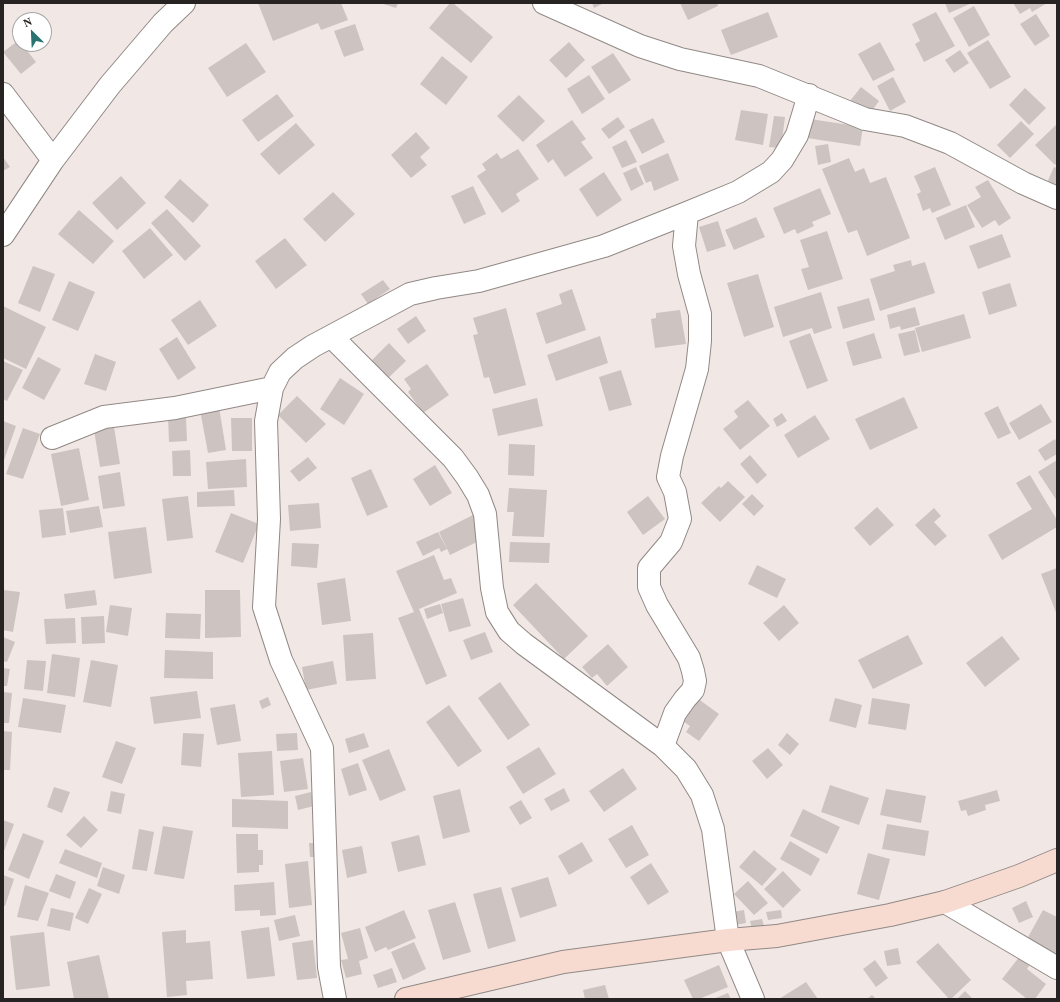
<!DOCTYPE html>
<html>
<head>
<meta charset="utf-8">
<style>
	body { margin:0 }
	#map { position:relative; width:1060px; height:1002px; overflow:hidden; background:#f1e8e5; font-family:Georgia,serif }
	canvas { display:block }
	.frame { position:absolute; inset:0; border:4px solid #262322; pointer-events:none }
	.north { position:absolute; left:12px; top:12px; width:40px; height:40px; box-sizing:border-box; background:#fff; border:1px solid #a8a7a7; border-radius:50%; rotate:336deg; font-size:11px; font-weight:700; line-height:16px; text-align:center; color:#262322 }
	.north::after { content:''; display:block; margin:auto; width:14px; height:18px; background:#297370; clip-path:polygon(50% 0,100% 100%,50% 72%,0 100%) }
</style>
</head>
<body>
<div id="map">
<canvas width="1060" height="1002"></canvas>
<div class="frame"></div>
<div class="north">N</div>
</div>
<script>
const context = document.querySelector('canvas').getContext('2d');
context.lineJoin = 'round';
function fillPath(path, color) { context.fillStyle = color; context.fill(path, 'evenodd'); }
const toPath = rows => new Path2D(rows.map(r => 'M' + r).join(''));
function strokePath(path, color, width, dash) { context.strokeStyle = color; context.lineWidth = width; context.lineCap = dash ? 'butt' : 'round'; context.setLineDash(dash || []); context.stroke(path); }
const building = toPath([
	[258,3,341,3,348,20,321,30,318,23,273,41],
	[380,3,398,3,396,8],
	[450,3,453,3,493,37,471,63,429,28],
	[592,3,604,3,594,8],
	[680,3,717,3,718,6,688,20],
	[945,3,972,3,949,13],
	[1013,3,1047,3,1032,12,1030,8,1020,14],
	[974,6,990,35,969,47,953,18],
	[768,12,778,37,731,55,721,30],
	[936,12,955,46,924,62,915,44,920,41,912,24],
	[1036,14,1050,36,1035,46,1020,24],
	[355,24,364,50,344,57,334,31],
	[19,40,20,44,22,44,36,62,21,74,3,52],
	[988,40,1011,77,990,89,967,53],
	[569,42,585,60,566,78,549,60],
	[880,42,895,70,873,81,858,54],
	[246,43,266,72,227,97,208,68],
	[960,50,969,63,954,73,945,60],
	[613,53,631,80,609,94,591,67],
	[442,56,468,77,446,105,420,84],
	[589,75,605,99,582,114,567,89],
	[893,77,906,102,890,111,877,86],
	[861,87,879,101,869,115,850,101],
	[1025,88,1046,108,1029,125,1009,105],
	[277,94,294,116,258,142,242,120],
	[519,95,545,121,523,142,497,116],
	[741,110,768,114,763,145,735,140],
	[774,116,785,117,781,148,769,147],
	[618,117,625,127,609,139,601,129],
	[653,118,665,142,642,154,629,130],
	[810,119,863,127,860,146,807,138],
	[572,120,586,139,581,142,593,158,565,177,553,159,548,163,536,145],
	[1021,121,1034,134,1010,158,997,145],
	[296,123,315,145,279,175,260,154],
	[1057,124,1057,163,1055,165,1035,145],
	[416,132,430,148,420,157,427,165,411,178,391,155],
	[626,140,637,162,622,168,612,147],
	[828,144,831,162,818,165,815,146],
	[518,149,539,179,516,194,520,201,502,213,477,176,486,170,482,164,497,153,501,159],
	[668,153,679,180,654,191,651,181,646,183,639,166],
	[3,157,10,167,3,171],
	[849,158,855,172,864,168,870,183,886,177,910,238,867,256,857,230,848,233,822,169],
	[636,167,644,184,631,191,623,173],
	[935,167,951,205,932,213,930,208,923,211,917,194,921,192,914,176],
	[1054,167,1057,168,1057,189,1046,185],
	[604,172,622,200,597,217,579,189],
	[121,176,146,203,117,230,92,203],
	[180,179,209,205,193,223,164,197],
	[988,180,1011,218,999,226,995,220,982,228,967,205,981,197,975,187],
	[473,186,486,214,464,224,451,196],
	[820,188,831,214,812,222,814,226,797,234,795,229,784,234,773,208],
	[333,192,355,214,325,242,303,219],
	[966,205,975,227,945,240,936,218],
	[167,209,201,246,185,261,151,223],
	[79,210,114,241,93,264,58,234],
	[756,217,765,237,734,250,725,230],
	[718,221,726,246,707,252,699,227],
	[150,228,173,255,144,279,122,251],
	[827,231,843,279,808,290,801,269,809,267,800,240],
	[1002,234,1011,257,978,269,969,246],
	[285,238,307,265,276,289,255,261],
	[911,260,912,266,925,262,935,293,880,311,870,279,895,271,893,265],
	[33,266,55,274,40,312,18,303],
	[758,274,774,327,744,337,727,283],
	[383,280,390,289,368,304,361,294],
	[69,281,95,292,78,331,52,320],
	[1010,283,1017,306,989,315,982,292],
	[572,289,586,330,546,344,536,313,562,304,559,294],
	[821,292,832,328,814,334,812,328,783,337,774,307],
	[869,298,875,320,843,329,837,307],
	[200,300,217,326,188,345,171,320],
	[3,306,46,327,26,369,3,358],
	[915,307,920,325,901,330,900,326,890,329,887,315],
	[506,308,526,385,494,394,489,377,484,378,473,335,478,334,473,318],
	[680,310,686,344,655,348,651,319,656,318,656,313],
	[964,314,971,338,922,352,915,328],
	[416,316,426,331,408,344,397,329],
	[915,330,920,352,904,356,898,334],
	[810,333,828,381,807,389,789,341],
	[874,333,882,358,853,366,846,342],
	[600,336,608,363,556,381,547,355],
	[177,337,196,368,178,380,159,349],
	[389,343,406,361,384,382,368,364],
	[95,354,116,362,106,391,84,384],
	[38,357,61,369,44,400,22,388],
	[3,361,23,370,7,401,3,399],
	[427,364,449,395,423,413,408,392,411,389,404,379],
	[621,370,632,405,609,411,599,377],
	[340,378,364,394,344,425,320,409],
	[297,396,326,424,306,443,278,415],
	[904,397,918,428,870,450,855,419],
	[537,398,543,426,498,436,492,409],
	[748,400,770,426,740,450,723,429,738,417,734,411],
	[1041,404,1052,422,1019,440,1009,423],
	[998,406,1011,433,998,439,984,413],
	[219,407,226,450,208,453,200,410],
	[782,413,787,421,777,427,773,419],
	[815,415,830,439,798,458,784,435],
	[186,416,187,441,169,442,168,417],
	[231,418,252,418,252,451,232,451],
	[3,421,16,426,3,463],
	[114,427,120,464,100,467,94,430],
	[23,428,40,434,23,479,6,474],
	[1055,439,1057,443,1057,454,1045,461,1038,450],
	[509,444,535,445,534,476,508,475],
	[79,448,89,500,61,506,51,454],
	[190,450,191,476,173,476,172,451],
	[750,455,767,475,757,484,740,464],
	[308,457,317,468,299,482,290,471],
	[246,459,247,487,208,489,206,462],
	[1057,460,1057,501,1038,472],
	[435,465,452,493,430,506,413,479],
	[371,469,388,507,367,516,351,478],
	[120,472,125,506,103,509,98,476],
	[1030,475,1057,520,1057,527,1002,560,988,535,1032,509,1016,483],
	[728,481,745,497,720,522,701,503,719,486,721,488],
	[509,488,547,490,544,537,512,536,514,512,507,512],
	[234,490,235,506,197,507,197,492],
	[752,494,764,506,754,516,742,504],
	[188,496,193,538,167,541,162,499],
	[648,496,665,519,643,535,627,512],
	[319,503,321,528,290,531,288,505],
	[99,506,103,527,70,533,66,511],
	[877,507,894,525,870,546,854,528],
	[63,508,66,535,42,538,39,510],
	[934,508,941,516,934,522,947,536,935,546,915,525],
	[231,513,259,524,243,563,215,552],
	[473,515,485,538,450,555,439,532],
	[146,527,152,573,114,579,108,532],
	[438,532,447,549,441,552,439,548,423,556,416,542],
	[510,542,550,543,549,563,509,562],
	[292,543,319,544,317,568,291,566],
	[434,555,444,580,451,578,457,593,419,609,447,676,426,685,398,618,414,612,396,571],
	[757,565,786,579,777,598,748,584],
	[1057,568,1057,615,1041,574],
	[345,578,351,621,322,625,317,583],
	[536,583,588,636,564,659,513,605],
	[3,590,20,592,13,632,3,630],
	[95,590,97,605,66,609,64,594],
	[205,590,240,590,241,637,205,638],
	[463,598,471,626,449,632,441,604],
	[440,604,443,613,427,619,424,609],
	[110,605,132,608,128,636,106,632],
	[784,605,799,623,779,641,763,623],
	[166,613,201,614,200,639,165,638],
	[104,616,105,643,82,644,81,617],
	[75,618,76,643,46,644,44,619],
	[485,632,493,652,471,660,463,640],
	[373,633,376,679,346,681,343,635],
	[908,635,923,664,873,689,858,660],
	[1002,636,1020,659,985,687,966,663],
	[3,637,15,642,7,662,3,661],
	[608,644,628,667,607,686,597,674,592,678,582,667],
	[165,650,213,652,213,679,164,678],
	[52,654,80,658,75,697,47,693],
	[27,660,46,661,43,691,24,689],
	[91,660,118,665,111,707,83,702],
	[333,661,337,684,306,690,302,667],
	[3,668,10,669,7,686,3,686],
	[500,682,530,725,508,740,478,698],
	[197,691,201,718,154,724,150,697],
	[3,692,12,693,9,723,3,723],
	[693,695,719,714,699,741,686,732,690,726,677,717],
	[268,697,271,705,262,709,259,701],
	[23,698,66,705,61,733,18,727],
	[835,698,862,705,856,728,829,721],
	[872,698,910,704,906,730,868,724],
	[235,704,241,741,217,745,210,708],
	[449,705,482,751,458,767,426,722],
	[3,731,12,732,10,770,3,770],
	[183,733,204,734,201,767,181,765],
	[297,733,298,750,277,751,276,734],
	[364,733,369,747,349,753,345,739],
	[787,733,799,744,790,755,778,745],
	[116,741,136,748,122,784,102,777],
	[539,747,556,774,523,794,506,767],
	[768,748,783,765,767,779,752,761],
	[389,749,406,790,380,801,362,760],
	[272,751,274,795,241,797,238,753],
	[303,758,308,789,284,792,280,761],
	[358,763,367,790,349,796,341,769],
	[623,768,637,789,604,812,589,791],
	[830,785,869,798,859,825,821,812],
	[54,787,70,792,62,813,47,807],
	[564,788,570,801,551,811,544,799],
	[460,789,470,832,443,839,433,796],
	[886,789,926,796,921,823,880,815],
	[997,790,1000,801,985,805,986,810,968,816,966,810,961,811,958,801],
	[111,791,125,794,121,814,107,811],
	[311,792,314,806,298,810,295,796],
	[232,799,288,801,288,829,232,827],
	[521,800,532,818,520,825,509,807],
	[803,809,840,827,827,854,790,836],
	[84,816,98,830,81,848,66,835],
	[3,820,14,824,3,854],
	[887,824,929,831,925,856,882,849],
	[632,825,649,855,626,868,608,839],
	[163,826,193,831,184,879,154,874],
	[139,829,154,832,147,871,132,869],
	[23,833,44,841,29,879,8,870],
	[236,834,258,834,258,850,263,850,263,865,259,865,259,872,237,873],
	[419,835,426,865,398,872,391,842],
	[790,841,820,859,811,876,780,859],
	[582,842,593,861,569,875,558,856],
	[309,843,317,843,318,857,310,857],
	[362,846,367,873,347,878,342,850],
	[65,849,102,863,97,878,59,863],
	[754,850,777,869,762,886,739,867],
	[868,853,890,859,879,900,857,894],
	[308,861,312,905,289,908,285,864],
	[651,863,669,892,648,905,630,877],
	[103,867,125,875,119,894,97,886],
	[783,871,801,890,783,908,764,889],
	[56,874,76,882,70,899,49,891],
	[3,875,14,879,5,906,3,906],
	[548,877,557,906,520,918,511,888],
	[748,881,768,903,754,915,734,894],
	[274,882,276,915,260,916,260,910,235,911,234,885],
	[25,885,49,893,38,921,17,917],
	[501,887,516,941,488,949,473,894],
	[89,888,102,894,88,924,75,918],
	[1026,901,1033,917,1019,923,1012,908],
	[455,902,471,952,443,960,428,910],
	[51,908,74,913,70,931,47,926],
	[404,910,416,938,388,950,386,947,375,952,365,927],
	[744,910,746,923,735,925,733,912],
	[781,910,782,918,768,920,766,912],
	[1043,910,1057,917,1057,954,1027,939],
	[295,915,300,936,279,941,274,920],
	[762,919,764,926,752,929,750,921],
	[269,927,275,976,247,979,241,931],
	[360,928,368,958,359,961,362,974,346,978,341,960,348,959,341,933],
	[186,930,186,943,210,941,213,979,186,981,187,995,167,997,162,932],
	[44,932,50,986,16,990,10,936],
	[313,940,317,978,297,980,292,943],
	[414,942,426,969,403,980,391,952],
	[938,943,971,980,951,999,949,999,916,962],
	[898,948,901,964,887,966,884,951],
	[99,955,109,999,74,999,67,962],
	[1020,956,1030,964,1027,969,1046,984,1035,999,1027,999,1002,979],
	[875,960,888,978,876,987,863,969],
	[719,965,728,987,699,999,693,999,684,980],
	[392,968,397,982,378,988,373,975],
	[806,982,818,999,779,999],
	[605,985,609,999,585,999,583,990],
	[965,991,973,999,957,999],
	[728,993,731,999,713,999],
	[872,995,876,999,867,999]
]);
const street = toPath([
	[544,3,640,46,680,59,759,76,865,119,905,126,950,143,1023,183,1057,198],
	[3,94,53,160],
	[3,235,53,160,110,85,163,23,184,3],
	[332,337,453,458,467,477,478,495,485,514,492,588,497,612,509,631,524,644,663,746,686,769,702,795,713,829,728,940,753,999],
	[52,438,104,417,175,408,272,388],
	[663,746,675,713,685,699,693,690,695,681,693,671,689,658,657,605,649,587,649,568,671,542,680,519,675,492,668,477,672,456,697,369,700,341,700,314,689,274,684,246,687,213],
	[945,902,1057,968],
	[335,999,329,967,322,748,281,660,264,607,269,519,266,421,272,388,280,372,295,358,313,346,410,294,436,288,479,281,604,246,687,213,738,192,771,172,782,160,797,135,809,95]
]);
const secondary = toPath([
	[406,999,563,962,728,940,777,936,890,915,945,902,1019,876,1057,860]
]);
fillPath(building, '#cdc4c1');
strokePath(street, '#918986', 24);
strokePath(secondary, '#918986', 24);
strokePath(street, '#fff', 22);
strokePath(secondary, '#f7dbd0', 22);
</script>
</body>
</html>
